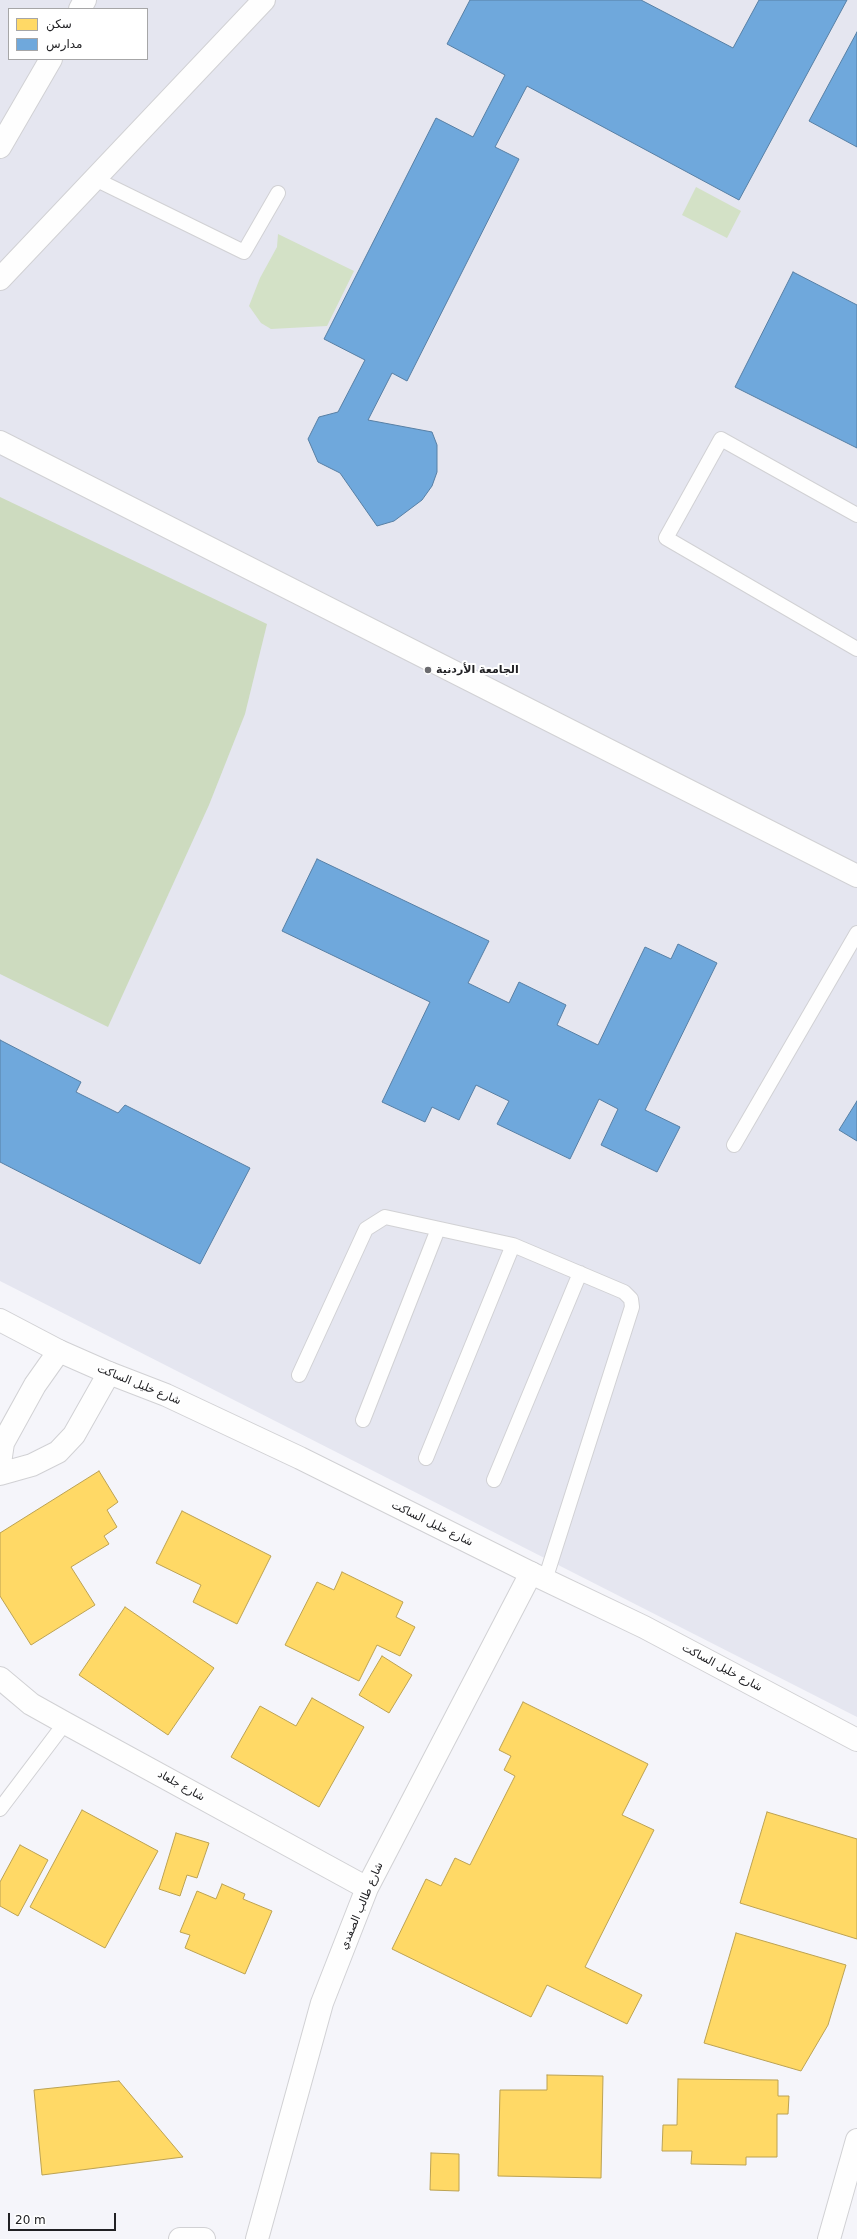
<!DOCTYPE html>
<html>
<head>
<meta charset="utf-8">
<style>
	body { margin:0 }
	#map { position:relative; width:857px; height:2239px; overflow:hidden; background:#f5f5fa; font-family:"DejaVu Sans",Vazirmatn,sans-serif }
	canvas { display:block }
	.legend { position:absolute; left:8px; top:8px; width:140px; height:52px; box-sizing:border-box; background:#fff; border:1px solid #a6a6a7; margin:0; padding:5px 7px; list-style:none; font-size:12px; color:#212124 }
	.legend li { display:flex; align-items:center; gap:8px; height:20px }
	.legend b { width:20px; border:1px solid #a6a6a7 }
	.scale { position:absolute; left:8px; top:2213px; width:108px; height:18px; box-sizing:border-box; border:2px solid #212124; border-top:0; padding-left:5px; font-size:12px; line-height:14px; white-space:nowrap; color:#212124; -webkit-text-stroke:3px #fff; paint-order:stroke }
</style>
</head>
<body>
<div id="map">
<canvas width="857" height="2239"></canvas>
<ul class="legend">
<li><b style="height:11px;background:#ffd966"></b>سكن</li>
<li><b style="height:11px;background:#6fa8dc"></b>مدارس</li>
</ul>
<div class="scale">20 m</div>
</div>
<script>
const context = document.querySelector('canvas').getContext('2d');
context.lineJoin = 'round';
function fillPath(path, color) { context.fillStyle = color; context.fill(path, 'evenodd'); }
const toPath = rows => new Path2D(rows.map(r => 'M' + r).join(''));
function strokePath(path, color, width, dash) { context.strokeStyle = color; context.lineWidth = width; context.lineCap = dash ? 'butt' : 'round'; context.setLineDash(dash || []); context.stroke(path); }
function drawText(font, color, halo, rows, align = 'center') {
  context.font = font + ' "DejaVu Sans",Vazirmatn,sans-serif'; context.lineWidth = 4; context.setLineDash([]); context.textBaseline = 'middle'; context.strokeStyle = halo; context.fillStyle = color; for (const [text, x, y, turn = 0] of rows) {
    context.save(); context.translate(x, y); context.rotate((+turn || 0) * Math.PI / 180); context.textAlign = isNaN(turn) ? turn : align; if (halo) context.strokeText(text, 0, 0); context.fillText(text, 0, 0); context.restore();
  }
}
const built = toPath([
	[0,0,857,0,857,1717,0,1281],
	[9,9,147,9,147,59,9,59]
]);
const green = toPath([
	[696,187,741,211,727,238,682,215],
	[278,234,354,271,327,326,271,329,261,323,249,306,260,278,277,247]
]);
const forest = toPath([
	[0,497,267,624,245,714,209,805,108,1027,0,974]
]);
const homes = toPath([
	[99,1471,118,1502,107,1510,117,1527,104,1536,109,1544,71,1567,95,1605,31,1645,0,1596,0,1533,99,1471],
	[182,1511,271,1556,237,1624,193,1602,201,1585,156,1563,182,1511],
	[342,1572,403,1602,396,1617,415,1627,400,1656,377,1645,359,1681,285,1645,317,1582,334,1590,342,1572],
	[125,1607,214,1668,168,1735,79,1675,125,1607],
	[382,1656,412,1675,389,1713,359,1695,382,1656],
	[312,1698,364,1727,319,1807,231,1757,260,1706,296,1726,312,1698],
	[523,1702,648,1764,622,1815,654,1830,585,1967,642,1995,627,2024,547,1985,531,2017,392,1949,426,1879,441,1886,455,1858,470,1865,515,1776,504,1770,511,1756,499,1750,523,1702],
	[82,1810,158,1851,105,1948,30,1907,82,1810],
	[767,1812,857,1839,857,1939,740,1903,767,1812],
	[176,1833,209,1843,197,1878,187,1875,180,1896,159,1889,176,1833],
	[20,1845,48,1860,18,1916,0,1906,0,1882,20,1845],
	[222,1884,245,1894,243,1899,272,1911,245,1974,185,1948,190,1935,180,1932,197,1891,216,1899,222,1884],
	[736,1933,846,1965,828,2025,801,2071,704,2043,736,1933],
	[547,2075,603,2076,601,2178,498,2176,500,2090,547,2090,547,2075],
	[678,2079,778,2080,778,2096,789,2096,788,2114,777,2114,777,2157,746,2157,746,2165,691,2164,692,2151,662,2151,663,2125,677,2125,678,2079],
	[119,2081,183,2157,42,2175,34,2090,119,2081],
	[431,2153,459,2154,459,2191,430,2190,431,2153]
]);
const schools = toPath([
	[470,0,641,0,733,48,759,0,847,0,739,200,527,86,495,147,519,159,407,381,392,373,368,420,432,432,437,445,437,472,432,486,422,500,394,521,377,526,340,473,318,462,308,439,319,417,338,412,365,360,324,339,436,118,473,137,505,75,447,44,470,0],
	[857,32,857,147,809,121,857,32],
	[793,272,857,305,857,448,735,387,793,272],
	[317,859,489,941,468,983,509,1003,519,982,566,1005,557,1025,598,1045,645,947,671,959,678,944,717,963,645,1110,680,1127,657,1172,601,1145,618,1109,599,1099,570,1159,497,1124,509,1101,476,1085,459,1120,432,1107,425,1122,382,1102,430,1002,282,931,317,859],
	[0,1040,81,1082,76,1092,118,1113,125,1105,250,1168,200,1264,0,1162,0,1040],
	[857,1101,857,1141,839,1130,857,1101]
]);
const lane = toPath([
	[95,179,244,252,278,193],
	[857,515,721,439,666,538,857,649],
	[734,1145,857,933],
	[299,1375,366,1229,385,1217,513,1245,624,1292,631,1299,632,1307,545,1580],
	[363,1420,438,1229],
	[426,1458,513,1245],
	[494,1480,580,1273],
	[0,1809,65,1723]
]);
const street = toPath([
	[80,9,85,0],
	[0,147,51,59],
	[0,279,264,0],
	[0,442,857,876],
	[0,1463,3,1443,35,1385,59,1351],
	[0,1474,32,1465,58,1452,74,1435,109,1373],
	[0,1678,31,1704,65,1723,367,1888],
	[257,2239,322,2003,367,1888,531,1573],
	[829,2239,857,2140]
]);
const secondary = toPath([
	[0,1320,59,1351,109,1373,166,1395,300,1458,531,1573,644,1627,857,1740],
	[180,2239,204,2239]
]);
const markers = [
	[428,670,4,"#6b6b6f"]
];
const poiNames = [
	["الجامعة الأردنية",436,670]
];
const streetNames = [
	["شارع خليل الساكت",139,1385,22],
	["شارع خليل الساكت",432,1524,26],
	["شارع خليل الساكت",722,1668,28],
	["شارع جلعاد",181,1786,29],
	["شارع طالب الصفدي",362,1906,-67]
];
fillPath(built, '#e5e6f0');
fillPath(green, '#d3e1c6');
fillPath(forest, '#cddbbf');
fillPath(homes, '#ffd966');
strokePath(homes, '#bca252', 1);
fillPath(schools, '#6fa8dc');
strokePath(schools, '#5880a5', 1);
strokePath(lane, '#d1d1d4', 16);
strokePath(street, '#d1d1d4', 24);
strokePath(secondary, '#d1d1d4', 24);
strokePath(lane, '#fefefe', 14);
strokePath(street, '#fefefe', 22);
strokePath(secondary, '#fefefe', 22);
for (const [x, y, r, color] of markers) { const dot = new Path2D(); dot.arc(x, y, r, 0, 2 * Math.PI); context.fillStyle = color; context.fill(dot); strokePath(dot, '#fff', 1.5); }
drawText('bold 11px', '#212124', '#fff', poiNames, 'left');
drawText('11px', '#212124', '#fff', streetNames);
</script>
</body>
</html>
